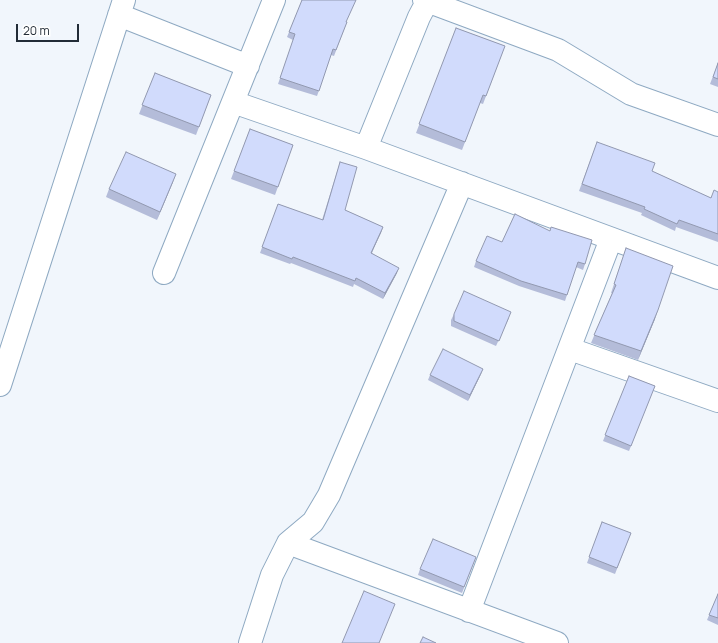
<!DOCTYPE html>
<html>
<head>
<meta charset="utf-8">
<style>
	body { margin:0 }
	#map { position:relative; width:718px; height:643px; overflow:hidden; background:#f1f6fc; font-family:Manrope,sans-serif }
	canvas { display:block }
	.scale { position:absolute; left:16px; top:24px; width:63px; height:18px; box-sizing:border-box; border:2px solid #222c37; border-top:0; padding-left:5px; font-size:12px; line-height:14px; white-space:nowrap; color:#222c37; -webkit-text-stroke:3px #fff; paint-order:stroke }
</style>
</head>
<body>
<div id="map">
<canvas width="718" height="643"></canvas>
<div class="scale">20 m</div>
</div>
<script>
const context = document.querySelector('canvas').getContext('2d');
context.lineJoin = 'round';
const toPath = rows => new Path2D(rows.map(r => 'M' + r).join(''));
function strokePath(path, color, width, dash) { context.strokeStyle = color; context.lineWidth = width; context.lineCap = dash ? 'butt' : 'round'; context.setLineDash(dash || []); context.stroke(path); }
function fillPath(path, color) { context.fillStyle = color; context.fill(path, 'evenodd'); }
const street = toPath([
	[424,0,558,50,631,94,718,125],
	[119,15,248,66],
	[233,102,366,148,718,278],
	[366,148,419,17,428,0],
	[164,273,274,0],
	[570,349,718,401],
	[0,385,124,0],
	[288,543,557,643],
	[469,611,611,239],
	[250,643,272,575,288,543,313,522,329,495,462,183]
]);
const wall = toPath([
	[302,0,347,22,334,56,331,55,317,96,278,84,293,40,287,37],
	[456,28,505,46,483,104,480,103,462,150,416,133],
	[718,63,718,87,710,84],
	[155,73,211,95,196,135,139,114],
	[250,129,293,145,275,195,231,179],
	[597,142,652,171,711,198,718,192,718,242,676,227,675,231,641,215,642,213,579,191],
	[340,162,345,210,383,227,372,253,397,273,383,299,354,284,353,287,291,263,290,264,260,253,278,204,322,220],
	[173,182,157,220,106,197,109,189],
	[515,214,585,264,583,270,576,267,565,301,519,286,474,267,476,261,502,242],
	[626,248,655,319,638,360,591,343,612,293,611,293],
	[454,314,509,318,496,346,451,326,451,320],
	[483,369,481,374,468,401,428,380,430,375],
	[629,376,655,386,629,451,603,441],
	[602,522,631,533,615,574,587,563],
	[476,557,462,593,418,575,420,569],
	[718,594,718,625,707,620]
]);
const shadedWall = toPath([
	[176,174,173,182,157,220,160,212],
	[383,227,381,233,369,258,371,253],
	[399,268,397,273,383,299,385,293],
	[658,310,655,319,638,360,641,351],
	[483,369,481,374,468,401,470,395]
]);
const building = toPath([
	[302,0,356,0,346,22,347,22,336,50,333,49,319,91,280,78,295,34,289,32,302,0],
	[456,28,505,46,486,96,483,95,465,142,419,124,456,28],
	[718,63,718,79,713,77,718,63],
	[155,73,211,95,199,127,142,105,155,73],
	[250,129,293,145,278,187,234,171,250,129],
	[597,142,655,163,652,171,711,198,714,190,718,192,718,234,679,220,677,224,644,209,645,207,582,184,597,142],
	[126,152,176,174,160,212,109,189,126,152],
	[340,162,357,167,345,210,383,227,371,253,399,268,385,293,356,278,355,281,293,257,292,259,262,247,278,204,323,220,340,162],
	[515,214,550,231,551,227,592,240,585,264,578,262,567,295,521,281,476,261,487,236,502,242,515,214],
	[626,248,673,266,658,310,641,351,594,335,616,285,614,284,626,248],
	[464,291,511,312,499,341,454,321,454,314,464,291],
	[443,349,483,369,470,395,430,375,443,349],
	[629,376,655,386,631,446,605,435,629,376],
	[602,522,631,533,617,568,589,557,602,522],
	[433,539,476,557,464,587,420,569,433,539],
	[364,591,395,604,379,643,342,643,364,591],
	[718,594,718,618,709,615,718,594],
	[423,637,436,643,420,643,423,637]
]);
strokePath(street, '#8ea9c2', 24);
strokePath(street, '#fff', 22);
fillPath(wall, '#b4bcd9');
fillPath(shadedWall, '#9299b0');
fillPath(building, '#d1dbfc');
strokePath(building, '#9299b0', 1);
</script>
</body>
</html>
